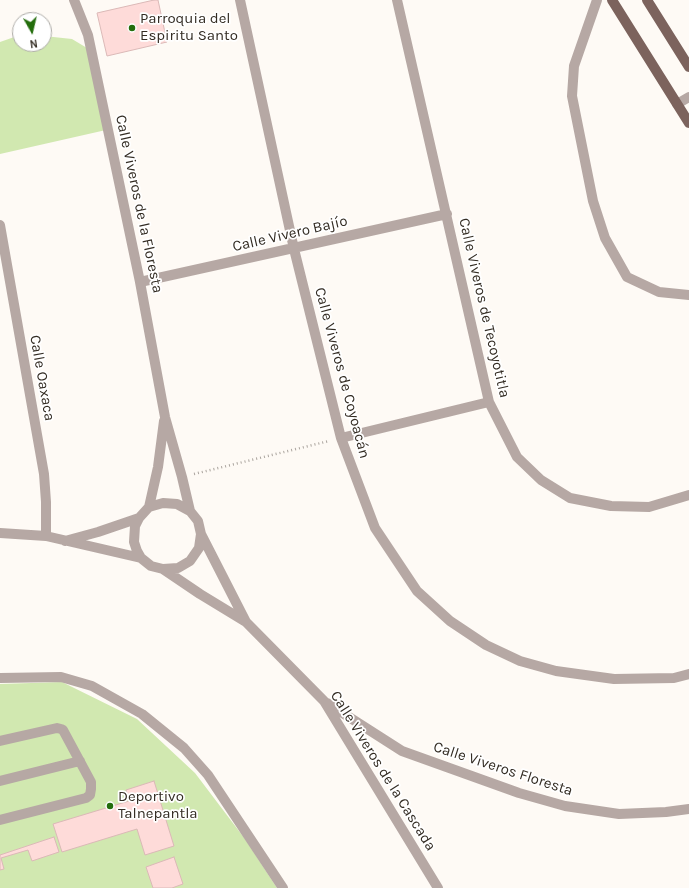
<!DOCTYPE html>
<html>
<head>
<meta charset="utf-8">
<style>
	body { margin:0 }
	#map { position:relative; width:689px; height:888px; overflow:hidden; background:#fefaf5; font-family:Karla,sans-serif }
	canvas { display:block }
	.north { position:absolute; left:12px; top:12px; width:40px; height:40px; box-sizing:border-box; background:#fff; border:1px solid #adaba7; border-radius:50%; rotate:172deg; font-size:11px; font-weight:700; line-height:16px; text-align:center; color:#332c23 }
	.north::after { content:''; display:block; margin:auto; width:14px; height:18px; background:#236d0c; clip-path:polygon(50% 0,100% 100%,50% 72%,0 100%) }
</style>
</head>
<body>
<div id="map">
<canvas width="689" height="888"></canvas>
<div class="north">N</div>
</div>
<script>
const context = document.querySelector('canvas').getContext('2d');
context.lineJoin = 'round';
function fillPath(path, color) { context.fillStyle = color; context.fill(path, 'evenodd'); }
const toPath = rows => new Path2D(rows.map(r => 'M' + r).join(''));
function strokePath(path, color, width, dash) { context.strokeStyle = color; context.lineWidth = width; context.lineCap = dash ? 'butt' : 'round'; context.setLineDash(dash || []); context.stroke(path); }
function drawText(font, color, halo, rows, align = 'center') {
  context.font = font + ' Karla,sans-serif'; context.lineWidth = 3.5; context.setLineDash([]); context.textBaseline = 'middle'; context.strokeStyle = halo; context.fillStyle = color; for (const [text, x, y, turn = 0] of rows) {
    context.save(); context.translate(x, y); context.rotate((+turn || 0) * Math.PI / 180); context.textAlign = isNaN(turn) ? turn : align; if (halo) context.strokeText(text, 0, 0); context.fillText(text, 0, 0); context.restore();
  }
}
const green = toPath([
	[20,35,20,44,44,44,44,36,72,39,87,48,106,130,0,154,0,42],
	[62,682,137,719,195,773,245,839,277,888,0,888,0,684]
]);
const building = toPath([
	[154,0,158,0,167,42,107,56,97,13,154,0],
	[154,781,174,846,145,855,137,829,62,852,53,824,129,801,126,790,154,781],
	[54,837,59,852,32,861,28,850,1,858,4,869,0,870,0,855,54,837],
	[174,857,183,884,172,888,153,888,146,867,174,857]
]);
const path = toPath([
	[194,474,329,441]
]);
const minor = toPath([
	[74,0,88,35,140,282,165,417,182,477,190,511],
	[240,0,294,249,341,438,375,528,417,591,450,621,486,645,520,661,556,671,614,679,674,678,689,674],
	[397,0,489,402,517,457,541,480,570,498,611,506,649,507,689,495],
	[597,0,574,66,572,96,593,201,605,238,627,277,659,292,689,295],
	[677,104,689,97],
	[0,225,44,474,46,502,46,536],
	[140,282,447,214],
	[341,438,489,402],
	[149,507,158,467,164,421],
	[0,533,46,536,141,558],
	[201,534,246,622],
	[65,541,98,532,139,518,149,507,163,503,177,504,190,511,198,521,201,534,199,548,190,561,178,568,163,569,151,566,141,558,137,551,134,542,135,526,139,518],
	[163,569,200,594,246,622,324,701,438,888],
	[0,678,61,677,92,686,142,714,184,748,208,775,283,888],
	[327,703,402,751,519,793,565,806,619,814,666,812,689,809],
	[0,741,57,728,61,729,63,730,91,782,91,789,90,795,86,798,0,820],
	[0,781,80,761]
]);
const major = toPath([
	[612,0,689,123],
	[647,0,689,67]
]);
const markers = [
	[132,28,4,"#236d0c"],
	[110,806,4,"#236d0c"]
];
const poiNames = [
	["Parroquia del",140,19],
	["Espiritu Santo",140,36],
	["Deportivo",118,797],
	["Talnepantla",118,814]
];
const streetNames = [
	["Calle Viveros de la Floresta",139,204,78],
	["Calle Vivero Bajío",290,234,-13],
	["Calle Viveros de Tecoyotitla",484,308,77],
	["Calle Viveros de Coyoacán",342,373,75],
	["Calle Oaxaca",42,378,80],
	["Calle Viveros Floresta",503,769,18],
	["Calle Viveros de la Cascada",383,771,58]
];
fillPath(green, '#d1e8b0');
fillPath(building, '#fedbd9');
strokePath(building, '#dbb9b7', 1);
strokePath(path, '#aaa49e', 2.5, [1, 3]);
strokePath(minor, '#b6a8a4', 10);
strokePath(major, '#7c635d', 10);
for (const [x, y, r, color] of markers) { const dot = new Path2D(); dot.arc(x, y, r, 0, 2 * Math.PI); context.fillStyle = color; context.fill(dot); strokePath(dot, '#fff', 1.5); }
drawText('15px', '#332c23', '#fff', poiNames, 'left');
drawText('15px', '#332c23', '#fff', streetNames);
</script>
</body>
</html>
